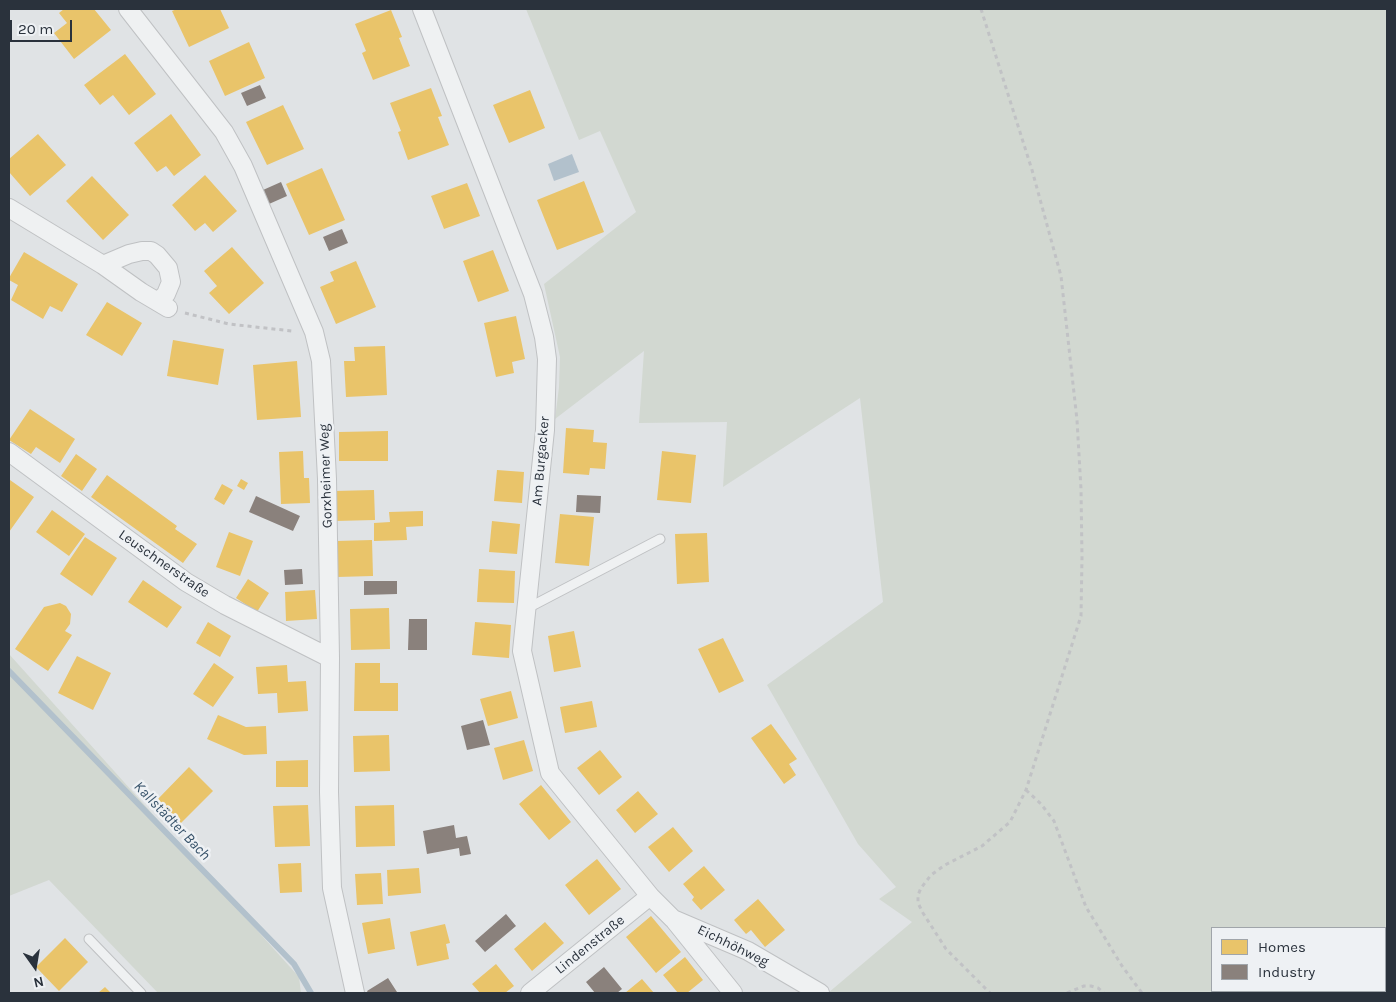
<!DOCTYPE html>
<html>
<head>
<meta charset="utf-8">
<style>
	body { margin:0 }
	#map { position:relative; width:1396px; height:1002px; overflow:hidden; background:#e0e3e5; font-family:Karla,sans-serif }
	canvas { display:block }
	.frame { position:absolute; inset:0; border:10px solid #2a323c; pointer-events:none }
	.legend { position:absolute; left:1211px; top:927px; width:175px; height:65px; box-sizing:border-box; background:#eef1f4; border:1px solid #a0a5aa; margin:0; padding:6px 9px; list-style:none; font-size:15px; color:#2a323c }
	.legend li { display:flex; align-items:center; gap:10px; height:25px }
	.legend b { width:25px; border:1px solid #a0a5aa }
	.north { position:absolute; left:10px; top:942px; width:50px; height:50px; -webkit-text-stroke:4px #eef1f4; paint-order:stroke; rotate:167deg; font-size:14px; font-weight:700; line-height:20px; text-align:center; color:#2a323c }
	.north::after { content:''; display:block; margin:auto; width:18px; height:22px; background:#2a323c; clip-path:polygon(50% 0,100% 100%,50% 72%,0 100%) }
	.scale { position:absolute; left:10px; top:20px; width:62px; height:22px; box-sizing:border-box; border:2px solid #2a323c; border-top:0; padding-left:6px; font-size:15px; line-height:18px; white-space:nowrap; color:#2a323c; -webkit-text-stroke:4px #eef1f4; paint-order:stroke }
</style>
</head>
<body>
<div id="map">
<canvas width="1396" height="1002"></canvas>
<div class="frame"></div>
<ul class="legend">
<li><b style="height:14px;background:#e9c46a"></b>Homes</li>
<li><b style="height:14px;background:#8a817c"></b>Industry</li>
</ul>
<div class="north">N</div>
<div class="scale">20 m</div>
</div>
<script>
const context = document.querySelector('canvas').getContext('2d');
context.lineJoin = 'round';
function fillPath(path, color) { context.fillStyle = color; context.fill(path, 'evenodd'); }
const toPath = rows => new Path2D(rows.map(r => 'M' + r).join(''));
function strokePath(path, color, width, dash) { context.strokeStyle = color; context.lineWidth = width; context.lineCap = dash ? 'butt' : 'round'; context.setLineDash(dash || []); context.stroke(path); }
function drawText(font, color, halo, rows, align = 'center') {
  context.font = font + ' Karla,sans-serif'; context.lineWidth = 5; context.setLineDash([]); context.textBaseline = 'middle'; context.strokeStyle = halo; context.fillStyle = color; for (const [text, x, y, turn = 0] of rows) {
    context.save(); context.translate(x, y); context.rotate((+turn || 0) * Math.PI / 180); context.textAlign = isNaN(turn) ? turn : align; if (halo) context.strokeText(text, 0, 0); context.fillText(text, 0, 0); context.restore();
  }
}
const green = toPath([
	[526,9,1387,9,1387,993,828,993,912,922,879,899,896,887,858,844,767,685,883,602,860,398,723,487,727,422,639,423,644,351,555,419,559,387,560,357,544,284,636,212,600,131,579,140],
	[1212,928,1385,928,1385,991,1212,991],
	[9,654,299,977,301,993,158,993,49,880,9,896]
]);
const water = toPath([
	[572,154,579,172,554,181,548,164]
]);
const homes = toPath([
	[64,9,94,9,111,30,74,59,54,33,67,23,59,13],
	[177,9,220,9,229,28,189,47,172,11],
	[391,10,402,37,399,38,410,66,373,80,362,53,366,51,355,24],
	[249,42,265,78,225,96,209,61],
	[125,54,156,94,129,115,113,95,100,105,84,85],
	[431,88,442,116,438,117,449,145,408,160,398,132,401,131,390,103],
	[530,90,545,128,509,143,493,105],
	[283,105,304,149,267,165,246,122],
	[171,114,201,155,174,176,166,166,157,172,134,143],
	[38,134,66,165,30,196,9,172,9,159],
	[322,168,345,220,309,235,286,184],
	[205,175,237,211,213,232,205,223,195,231,172,205],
	[92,176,129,215,103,240,66,201],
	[584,181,604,232,557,250,537,200],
	[467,183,480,216,444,229,431,196],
	[232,247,264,283,229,314,209,293,217,286,204,271],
	[493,250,509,291,478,302,463,261],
	[24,252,78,284,62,312,50,306,43,319,11,300,18,285,9,280,9,278],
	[356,261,376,307,336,324,320,287,334,281,330,272],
	[107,302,142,323,122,356,86,335],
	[516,316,525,359,512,362,514,373,496,377,484,323],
	[173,340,224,349,218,385,167,376],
	[385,346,387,395,346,397,344,361,355,361,354,347],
	[297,361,301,417,257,420,253,365],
	[30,409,75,439,60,463,36,447,31,454,9,440],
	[566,428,594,430,593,442,607,443,605,469,590,468,589,475,563,473],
	[388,431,388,461,339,461,339,432],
	[303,451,304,478,309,478,310,503,281,504,279,452],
	[662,451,696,455,691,503,657,500],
	[76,454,97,469,82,491,61,476],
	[497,470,524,472,522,503,494,501],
	[107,475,177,526,175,529,197,544,183,563,91,497],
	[241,479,248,483,244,490,237,486],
	[10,480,34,497,9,532,9,483],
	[222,484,233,490,224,505,214,499],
	[374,490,375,520,335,521,334,491],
	[52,510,85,534,69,556,36,532],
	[423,511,423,526,406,527,407,540,374,541,374,523,390,522,389,512],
	[560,514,594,517,589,566,555,563],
	[492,521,520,524,517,554,489,552],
	[229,532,253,541,240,576,216,567],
	[707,533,709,582,677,584,675,534],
	[85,537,117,558,92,596,60,574],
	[372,540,373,576,337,577,336,541],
	[479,569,515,571,514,603,477,602],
	[248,579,269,593,257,612,236,598],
	[143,580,182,607,167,628,128,602],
	[315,590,317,619,286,621,285,592],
	[60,603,66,606,71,614,70,624,65,631,72,635,48,671,15,649,44,607],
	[389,608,390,649,351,650,350,609],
	[208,622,231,636,220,657,196,643],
	[475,622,511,625,509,658,472,655],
	[574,631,581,667,554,672,548,636],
	[723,638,744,681,719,693,698,649],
	[77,656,111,673,93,710,58,693],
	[214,663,234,677,213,707,193,694],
	[355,663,380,663,380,683,398,683,398,711,354,711],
	[287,665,288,682,306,681,308,711,278,713,277,693,258,694,256,667],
	[511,691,518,718,488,726,480,699],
	[592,701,597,727,565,733,560,707],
	[218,715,246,727,266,726,267,754,244,755,207,739],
	[771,724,797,759,789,764,796,775,784,784,751,738],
	[389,735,390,771,354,772,353,736],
	[524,740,533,771,503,780,494,748],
	[600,750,622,777,599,795,577,768],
	[308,760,308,787,276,787,276,761],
	[189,767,213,791,180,824,156,801],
	[541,785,571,822,549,840,519,804],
	[638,791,658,814,635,833,616,810],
	[308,805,310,846,275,847,273,806],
	[394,805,395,846,356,847,355,806],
	[673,827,693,851,669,872,648,847],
	[597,859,621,889,589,915,565,885],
	[301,863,302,892,280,893,278,864],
	[704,866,725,890,701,910,692,900,694,897,683,884],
	[419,868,421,893,388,896,387,870],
	[381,873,383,904,357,905,355,874],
	[758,899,785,930,765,947,751,930,746,934,734,920],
	[651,916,681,952,656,973,626,937],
	[390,918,395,949,368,954,362,923],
	[545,922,564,943,532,971,514,949],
	[445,924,450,943,446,944,449,959,417,966,410,932],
	[65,938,88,962,59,991,36,967],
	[685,957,703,980,687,993,678,993,663,975],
	[496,964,514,986,505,993,480,993,472,984],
	[642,979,654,993,625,993],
	[105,987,111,993,98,993]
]);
const industry = toPath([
	[260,85,266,98,247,106,241,93],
	[281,182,287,196,269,204,263,190],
	[342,229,348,243,329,251,323,237],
	[577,495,601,496,600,513,576,512],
	[256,496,300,516,293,531,249,512],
	[302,569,303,584,285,585,284,570],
	[364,581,397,581,397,594,364,595],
	[409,619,427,619,427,650,408,650],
	[483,720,490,745,467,750,461,726],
	[454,825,456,838,467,836,471,854,460,856,459,848,427,854,423,831],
	[506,914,516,926,485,952,475,941],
	[604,967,622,989,617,993,595,993,586,982],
	[388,978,397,992,368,993,367,991]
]);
const stream = toPath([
	[9,671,294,964,311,993]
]);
const path = toPath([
	[981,9,1032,170,1061,276,1077,420,1081,489,1082,557,1081,616,1026,790,1010,822,982,846,945,865,931,875,921,888,918,895,918,903,923,913,946,949,990,993],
	[185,313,229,324,292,331],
	[1026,790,1041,804,1054,821,1086,907,1122,966,1142,993],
	[1067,993,1084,986,1091,986,1098,988,1104,993]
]);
const lane = toPath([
	[526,609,660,539],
	[89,939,141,993]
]);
const street = toPath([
	[128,9,224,132,243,166,314,332,321,361,327,479,330,658,329,792,332,888,355,993],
	[422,9,533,294,544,337,547,359,545,430,522,651,550,773,650,896,673,919,748,951,820,993],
	[9,208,103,265,141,292,168,308],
	[103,265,129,254,142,251,151,251,157,255,168,268,171,282,166,294,158,302],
	[9,452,186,582,225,605,330,658],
	[675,921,733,993],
	[530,993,650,896]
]);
const streetNames = [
	["Am Burgacker",541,461,-85],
	["Gorxheimer Weg",326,476,-92],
	["Leuschnerstraße",164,564,35],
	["Lindenstraße",590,945,-39],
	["Eichhöhweg",733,946,26]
];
const waterNames = [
	["Kallstädter Bach",172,821,46]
];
fillPath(green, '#d2d8d1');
fillPath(water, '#b2c1cc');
fillPath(homes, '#e9c46a');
fillPath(industry, '#8a817c');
strokePath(stream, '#b2c1cc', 6);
strokePath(lane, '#bfc1c3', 11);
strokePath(street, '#bfc1c3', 20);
strokePath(path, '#c1c2c5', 3, [4, 4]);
strokePath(lane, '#eff1f2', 9);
strokePath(street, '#eff1f2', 18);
drawText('14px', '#2a323c', '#eef1f4', streetNames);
drawText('italic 15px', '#39546b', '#eef1f4', waterNames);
</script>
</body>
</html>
